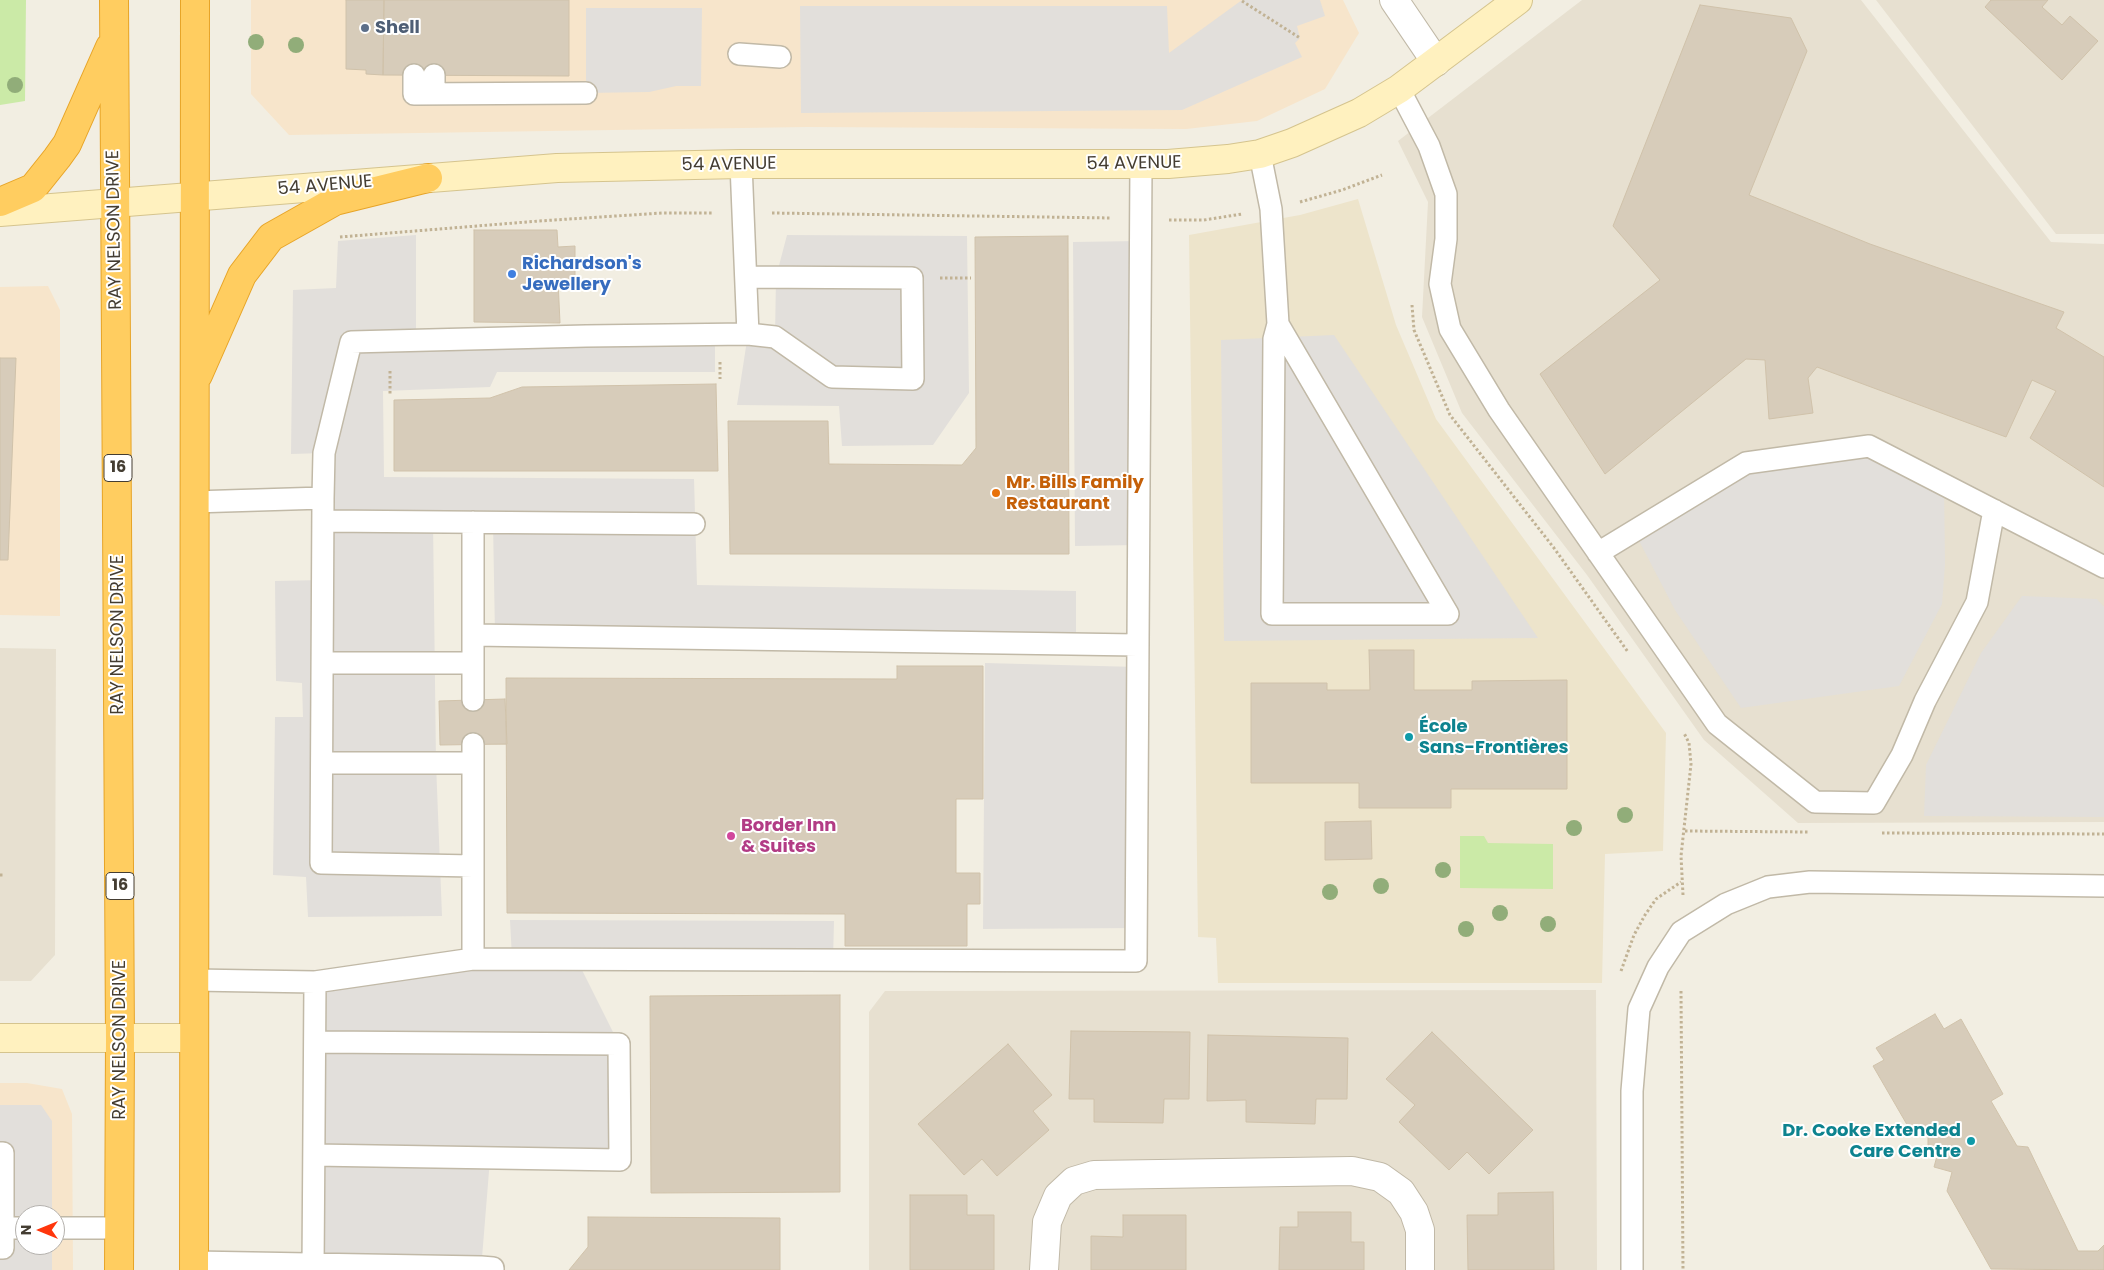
<!DOCTYPE html>
<html>
<head>
<meta charset="utf-8">
<style>
	body { margin:0 }
	#map { position:relative; width:2104px; height:1270px; overflow:hidden; background:#f2eee2; font-family:Poppins,sans-serif }
	canvas { display:block }
	.north { position:absolute; left:15px; top:1205px; width:50px; height:50px; box-sizing:border-box; background:#fff; border:1px solid #b4b1ad; border-radius:50%; rotate:270deg; font-size:14px; font-weight:700; line-height:20px; text-align:center; color:#443d32 }
	.north::after { content:''; display:block; margin:auto; width:18px; height:22px; background:#ff360c; clip-path:polygon(50% 0,100% 100%,50% 72%,0 100%) }
</style>
</head>
<body>
<div id="map">
<canvas width="2104" height="1270"></canvas>
<div class="north">N</div>
</div>
<script>
const context = document.querySelector('canvas').getContext('2d');
context.lineJoin = 'round';
function fillPath(path, color) { context.fillStyle = color; context.fill(path, 'evenodd'); }
const toPath = rows => new Path2D(rows.map(r => 'M' + r).join(''));
function strokePath(path, color, width, dash) { context.strokeStyle = color; context.lineWidth = width; context.lineCap = dash ? 'butt' : 'round'; context.setLineDash(dash || []); context.stroke(path); }
function drawText(font, color, halo, rows, align = 'center') {
  context.font = font + ' Poppins,sans-serif'; context.lineWidth = 4; context.setLineDash([]); context.textBaseline = 'middle'; context.strokeStyle = halo; context.fillStyle = color; for (const [text, x, y, turn = 0] of rows) {
    context.save(); context.translate(x, y); context.rotate((+turn || 0) * Math.PI / 180); context.textAlign = isNaN(turn) ? turn : align; if (halo) context.strokeText(text, 0, 0); context.fillText(text, 0, 0); context.restore();
  }
}
const residential = toPath([
	[1582,0,1861,0,2051,242,2104,244,2104,822,1798,823,1704,740,1587,575,1462,413,1422,317,1428,202,1398,141],
	[1876,0,2104,0,2104,234,2056,234],
	[0,648,56,649,55,955,31,981,0,981],
	[1596,990,1597,1270,869,1270,869,1012,885,991]
]);
const commercial = toPath([
	[251,0,1343,0,1359,33,1325,89,1257,121,1186,129,807,127,289,135,251,94],
	[48,286,60,310,60,616,0,615,0,287],
	[0,1083,27,1083,62,1089,72,1114,73,1270,0,1270],
	[25,1215,55,1215,55,1245,25,1245]
]);
const education = toPath([
	[1358,199,1396,325,1436,419,1666,733,1663,851,1605,854,1602,983,1218,983,1216,938,1198,937,1189,235,1300,215]
]);
const green = toPath([
	[0,0,26,0,25,101,0,105],
	[1460,836,1484,836,1488,843,1553,844,1553,889,1460,888]
]);
const parking = toPath([
	[1242,0,1320,0,1325,16,1297,26,1300,38,1295,43,1302,57,1182,110,801,113,800,6,1167,6,1169,53],
	[586,8,702,8,701,86,676,86,649,92,586,93],
	[416,235,416,340,715,334,715,372,497,372,490,387,383,391,384,477,694,479,697,585,1076,591,1076,645,495,635,493,522,433,521,436,763,442,916,308,917,306,877,273,875,275,717,303,717,302,683,276,681,275,581,323,580,323,453,291,454,293,290,336,288,338,241],
	[787,235,967,236,969,393,933,445,842,446,839,406,737,405,748,334,775,337,776,277],
	[1140,241,1138,545,1075,546,1073,242],
	[1334,335,1538,638,1224,641,1221,340],
	[1869,446,1944,485,1945,564,1942,604,1899,686,1741,708,1675,610,1634,531,1746,463],
	[2022,596,2097,599,2104,607,2104,817,1924,816,1926,765,1981,653],
	[985,663,1137,667,1136,928,983,929],
	[510,920,834,921,833,960,577,960,619,1044,620,1160,490,1159,481,1270,313,1270,315,982,512,958],
	[0,1105,41,1105,52,1121,52,1215,25,1215,25,1245,52,1245,52,1270,0,1270]
]);
const building = toPath([
	[346,0,384,0,383,75,366,74,366,70,346,69,346,0],
	[384,0,569,0,569,76,383,75,384,0],
	[1991,0,2048,0,2042,7,2062,25,2070,16,2098,41,2062,80,1985,7,1991,0],
	[1700,5,1791,18,1807,51,1749,195,1870,244,2064,312,2056,328,2104,357,2104,487,2030,438,2056,391,2032,380,2006,437,1817,367,1808,378,1813,413,1769,419,1765,360,1746,359,1605,474,1540,374,1660,280,1613,226,1700,5],
	[474,230,557,230,558,247,575,246,575,280,558,280,560,323,474,322,474,230],
	[1068,236,1069,554,730,554,728,421,828,421,829,464,962,465,976,448,975,237,1068,236],
	[0,358,16,358,8,560,0,560,0,358],
	[716,384,718,471,394,471,394,400,490,398,522,387,716,384],
	[1369,650,1414,650,1414,690,1472,690,1472,681,1567,680,1567,789,1451,789,1451,808,1359,808,1359,783,1251,783,1251,683,1327,683,1327,690,1370,690,1369,650],
	[897,666,983,666,983,799,956,799,956,873,980,873,980,904,967,904,967,946,845,946,845,914,507,913,506,678,897,679,897,666],
	[505,699,507,744,440,745,439,701,505,699],
	[1371,821,1372,859,1325,860,1325,822,1371,821],
	[840,995,840,1192,651,1193,650,996,840,995],
	[1935,1014,1944,1029,1961,1019,2003,1094,1991,1101,2017,1146,2028,1147,2078,1251,2098,1251,2104,1245,2104,1270,1991,1269,1947,1191,1952,1172,1934,1167,1937,1156,1928,1154,1928,1135,1913,1135,1873,1066,1884,1060,1876,1048,1935,1014],
	[1071,1031,1190,1032,1189,1099,1164,1099,1163,1123,1094,1122,1094,1099,1069,1099,1071,1031],
	[1432,1032,1533,1130,1489,1174,1467,1152,1449,1170,1399,1122,1415,1105,1386,1079,1432,1032],
	[1208,1035,1348,1038,1347,1099,1316,1099,1315,1124,1246,1122,1246,1100,1207,1101,1208,1035],
	[1008,1044,1052,1095,1033,1111,1049,1130,997,1176,982,1159,964,1175,918,1124,1008,1044],
	[1553,1192,1554,1270,1468,1270,1467,1215,1498,1215,1498,1193,1553,1192],
	[910,1195,967,1195,967,1215,994,1215,994,1270,910,1270,910,1195],
	[1298,1212,1351,1212,1351,1242,1364,1242,1364,1270,1279,1270,1280,1227,1298,1227,1298,1212],
	[1123,1215,1186,1215,1186,1270,1091,1270,1091,1236,1123,1237,1123,1215],
	[588,1217,780,1218,780,1270,569,1270,588,1247,588,1217]
]);
const path = toPath([
	[1242,1,1300,38],
	[1300,202,1342,190,1382,175],
	[772,213,1111,218],
	[1169,220,1204,220,1242,214],
	[340,237,539,221,662,213,713,213],
	[940,278,971,278],
	[1412,305,1414,330,1450,415,1554,548,1628,652],
	[720,362,720,379],
	[390,371,390,395],
	[1685,831,1808,832],
	[1882,833,2104,834],
	[0,875,3,875],
	[1683,895,1681,856,1691,764,1689,743,1684,733],
	[1621,971,1634,935,1645,915,1656,899,1681,882],
	[1681,991,1683,1270]
]);
const lane = toPath([
	[739,54,780,57],
	[414,75,414,94,586,93],
	[434,75,434,94],
	[1399,89,1429,146,1446,194,1446,239,1440,284,1450,329,1499,410,1717,724,1815,802,1874,803,1902,755,1925,701,1977,602,1994,510],
	[1260,154,1271,209,1278,324,1274,339,1272,614,1448,614,1278,324],
	[747,277,912,278,913,379,832,377,775,337,748,334],
	[323,498,321,863,473,866],
	[193,502,323,498,324,453,351,342,586,336,748,334,741,164],
	[323,521,694,524],
	[473,522,473,700],
	[1598,553,1746,463,1869,446,2104,567],
	[473,635,1137,645],
	[323,663,473,663],
	[473,744,473,959],
	[323,763,473,763],
	[194,980,315,982,473,959,1136,961,1141,164],
	[0,1153,3,1153,3,1248,0,1248],
	[314,1155,620,1160,619,1044,315,1042],
	[3,1228,25,1228],
	[55,1228,119,1228],
	[194,1262,481,1267,493,1268,493,1270],
	[313,1270,315,982],
	[1632,1270,1632,1091,1639,1009,1658,967,1681,932,1726,904,1768,887,1810,882,2104,886]
]);
const street = toPath([
	[1394,0,1436,62],
	[1044,1270,1047,1222,1058,1196,1074,1181,1094,1175,1352,1171,1380,1177,1401,1192,1414,1212,1420,1230,1420,1270]
]);
const secondary = toPath([
	[0,212,557,168,741,164,1168,164,1228,159,1260,154,1292,143,1359,113,1399,89,1518,0],
	[0,1038,194,1038]
]);
const highway = toPath([
	[114,0,120,1038,119,1270],
	[0,202,33,188,57,158,67,144,110,47],
	[198,375,242,275,271,237,335,201,428,178],
	[194,1270,195,0]
]);
const trees = [
	[256,42],
	[296,45],
	[15,85],
	[1625,815],
	[1574,828],
	[1443,870],
	[1381,886],
	[1330,892],
	[1500,913],
	[1548,924],
	[1466,929]
];
const markers = [
	[365,28,5,"#5c6f8a"],
	[512,274,5,"#3f7fe0"],
	[996,493,5,"#e8710a"],
	[1409,737,5,"#0f9aa8"],
	[731,836,5,"#d1479c"],
	[1971,1141,5,"#0f9aa8"]
];
const shields = [
	[118,468,28],
	[120,886,28]
];
const shieldNames = [
	["16",118,468],
	["16",120,886]
];
const serviceNames = [
	["Shell",375,28]
];
const streetNames = [
	["54 AVENUE",1134,164,-1],
	["54 AVENUE",729,165,-1],
	["54 AVENUE",325,186,-5],
	["RAY NELSON DRIVE",115,230,-91],
	["RAY NELSON DRIVE",118,635,-90],
	["RAY NELSON DRIVE",120,1040,-90]
];
const shopNames = [
	["Richardson's",522,264],
	["Jewellery",522,285]
];
const foodNames = [
	["Mr. Bills Family",1006,483],
	["Restaurant",1006,504]
];
const cultureNames = [
	["École",1419,727],
	["Sans-Frontières",1419,748],
	["Dr. Cooke Extended",1961,1131,"right"],
	["Care Centre",1961,1152,"right"]
];
const hotelNames = [
	["Border Inn",741,826],
	["& Suites",741,847]
];
fillPath(residential, '#e7e0d0');
fillPath(commercial, '#f7e5cb');
fillPath(education, '#ede4cb');
fillPath(green, '#cbeaa7');
fillPath(parking, '#e2dfdb');
fillPath(building, '#d7ccba');
strokePath(building, '#d0c2aa', 1);
strokePath(lane, '#c1b9a7', 24);
strokePath(street, '#c1b9a7', 30);
strokePath(secondary, '#d5c48e', 30);
strokePath(highway, '#e7a427', 30);
strokePath(path, '#c1b294', 3, [2.5, 2.5]);
strokePath(lane, '#fff', 21);
strokePath(street, '#fff', 28);
strokePath(secondary, '#fff1bf', 28);
strokePath(highway, '#ffcd60', 28);
context.fillStyle = '#91ad79';
for (const [x, y] of trees) { context.beginPath(); context.arc(x, y, 8, 0, 2 * Math.PI); context.fill(); }
for (const [x, y, r, color] of markers) { const dot = new Path2D(); dot.arc(x, y, r, 0, 2 * Math.PI); context.fillStyle = color; context.fill(dot); strokePath(dot, '#fff', 2); }
for (const [x, y, w] of shields) { const box = new Path2D(); box.roundRect(x - w / 2, y - 13.5, w, 27, 4); context.fillStyle = '#fff'; context.fill(box); strokePath(box, '#443d32', 1); }
drawText('bold 16px', '#443d32', null, shieldNames);
drawText('bold 18px', '#4e5e75', '#fff', serviceNames, 'left');
drawText('18px', '#443d32', '#fff', streetNames);
drawText('bold 18px', '#366cbe', '#fff', shopNames, 'left');
drawText('bold 18px', '#c56008', '#fff', foodNames, 'left');
drawText('bold 18px', '#0d838f', '#fff', cultureNames, 'left');
drawText('bold 18px', '#b23c85', '#fff', hotelNames, 'left');
</script>
</body>
</html>
